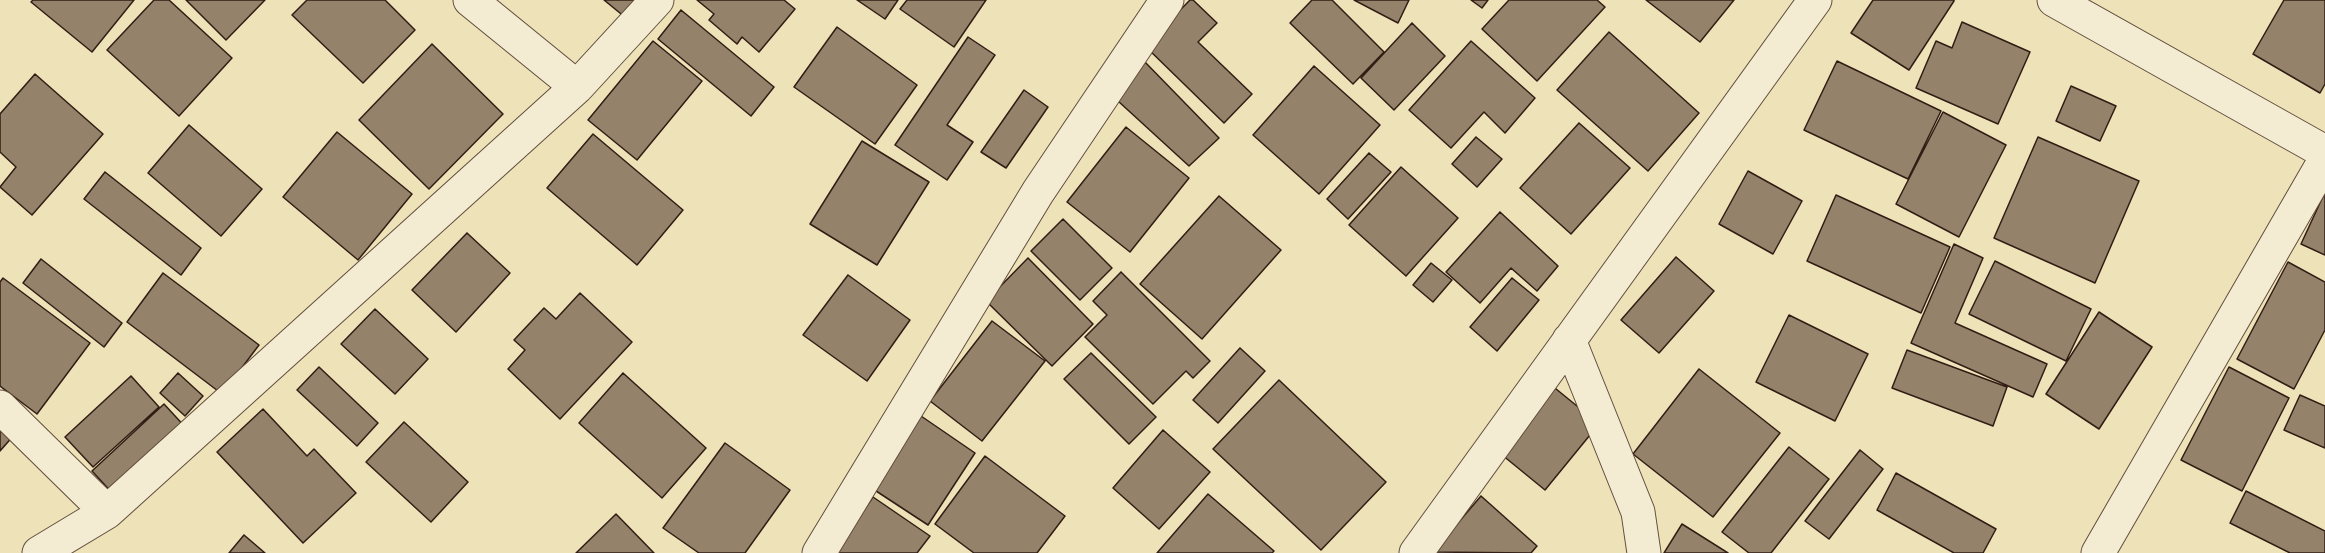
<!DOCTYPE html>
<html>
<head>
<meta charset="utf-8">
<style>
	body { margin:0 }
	canvas { display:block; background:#eee2b9 }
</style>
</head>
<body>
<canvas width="2325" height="553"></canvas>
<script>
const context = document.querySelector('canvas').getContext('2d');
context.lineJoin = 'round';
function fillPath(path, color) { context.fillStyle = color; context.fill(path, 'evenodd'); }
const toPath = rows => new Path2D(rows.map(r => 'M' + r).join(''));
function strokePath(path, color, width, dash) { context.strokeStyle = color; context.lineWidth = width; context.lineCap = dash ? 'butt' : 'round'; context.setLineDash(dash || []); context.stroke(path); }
const building = toPath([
	[33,0,134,0,92,52,31,2,33,0],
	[154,0,169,0,232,58,179,116,107,50,154,0],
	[186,0,265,0,226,40,186,0],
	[307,0,385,0,415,30,363,83,292,15,307,0],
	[604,0,641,0,626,18,604,0],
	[697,0,784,0,795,9,759,52,742,37,737,44,709,20,714,14,697,0],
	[857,0,898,0,885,19,857,0],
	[907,0,986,0,954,47,900,9,907,0],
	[1190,0,1193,0,1217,23,1198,42,1252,94,1224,123,1145,46,1190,0],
	[1312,0,1332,0,1384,52,1353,84,1290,23,1312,0],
	[1354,0,1409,0,1398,23,1354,0],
	[1471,0,1488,0,1482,8,1471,0],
	[1509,0,1597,0,1605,7,1537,81,1482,29,1509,0],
	[1646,0,1734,0,1700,42,1646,0],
	[1873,0,1954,0,1954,1,1909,70,1851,33,1873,0],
	[2284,0,2325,0,2325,84,2320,93,2253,54,2284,0],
	[681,10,774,87,751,116,658,39,681,10],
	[1962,22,2030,52,1998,124,1916,88,1936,41,1952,48,1962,22],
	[1412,23,1445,56,1394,110,1361,78,1412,23],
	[837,27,917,85,875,144,794,87,837,27],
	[1609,32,1699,113,1648,171,1557,90,1609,32],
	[968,37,995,55,947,125,973,142,947,180,895,145,968,37],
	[653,41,702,81,637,160,588,120,653,41],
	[1471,41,1535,98,1505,133,1484,112,1451,148,1409,110,1471,41],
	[432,44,503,114,429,189,359,120,432,44],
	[1143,60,1219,138,1189,166,1118,101,1143,60],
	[1837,61,1941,111,1908,179,1804,130,1837,61],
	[1314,66,1380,125,1319,194,1253,135,1314,66],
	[35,74,103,134,32,215,0,187,16,167,0,152,0,114,35,74],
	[2071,86,2116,106,2100,141,2056,121,2071,86],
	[1024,90,1048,107,1006,168,981,152,1024,90],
	[1943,112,2006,145,1959,237,1896,204,1943,112],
	[1579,123,1630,168,1571,234,1520,188,1579,123],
	[189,125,262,189,221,236,148,173,189,125],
	[1126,127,1189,178,1130,252,1067,202,1126,127],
	[337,132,412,194,358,260,283,197,337,132],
	[593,134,683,210,637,265,547,188,593,134],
	[1476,137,1502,159,1477,187,1452,164,1476,137],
	[2038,137,2139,181,2095,283,1994,238,2038,137],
	[862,141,929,182,877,265,810,224,862,141],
	[1369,153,1391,172,1348,219,1327,199,1369,153],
	[1401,167,1458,218,1406,276,1349,225,1401,167],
	[1748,171,1802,201,1773,254,1719,224,1748,171],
	[105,172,201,248,181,275,84,199,105,172],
	[2325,192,2325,255,2301,244,2325,192],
	[1836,195,1950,247,1921,313,1807,261,1836,195],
	[1219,196,1281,250,1202,339,1140,284,1219,196],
	[1500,212,1558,266,1537,291,1511,268,1480,303,1446,272,1500,212],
	[1063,219,1112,268,1080,300,1031,251,1063,219],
	[467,233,510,273,456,332,412,290,467,233],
	[1954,244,1983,258,1955,323,2047,364,2033,397,1911,343,1954,244],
	[1676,257,1714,291,1659,353,1621,320,1676,257],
	[1028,258,1093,324,1052,366,986,301,1028,258],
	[41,259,122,323,104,347,23,283,41,259],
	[1995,261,2091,309,2066,361,1969,314,1995,261],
	[2288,262,2325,282,2325,330,2294,389,2237,359,2288,262],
	[1431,263,1452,280,1433,302,1413,285,1431,263],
	[1121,272,1210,361,1193,378,1186,371,1153,404,1085,337,1107,315,1093,301,1121,272],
	[163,273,259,345,222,394,127,322,163,273],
	[848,275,910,320,867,381,803,335,848,275],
	[3,278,90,343,37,414,0,386,0,282,3,278],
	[1512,278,1539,300,1497,351,1470,327,1512,278],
	[580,293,632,342,560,419,508,369,525,350,514,340,544,308,556,319,580,293],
	[375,309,428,359,395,394,341,344,375,309],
	[2099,312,2152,347,2099,429,2046,394,2099,312],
	[1789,315,1868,354,1835,421,1756,382,1789,315],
	[992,321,1045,361,982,441,930,401,992,321],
	[1240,348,1265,371,1218,423,1193,400,1240,348],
	[1907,350,2007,387,1993,426,1892,388,1907,350],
	[1091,353,1156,417,1129,444,1064,379,1091,353],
	[319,367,378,423,357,446,297,390,319,367],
	[2229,367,2289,398,2242,491,2181,460,2229,367],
	[1699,369,1780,433,1713,517,1633,454,1699,369],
	[178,373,203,396,185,416,160,393,178,373],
	[623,373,706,448,662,498,579,423,623,373],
	[131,376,159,407,93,467,65,437,131,376],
	[1279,380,1386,482,1321,550,1213,449,1279,380],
	[1550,384,1599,424,1545,490,1496,450,1550,384],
	[2300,395,2325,406,2325,448,2284,430,2300,395],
	[164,404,187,429,115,496,92,471,164,404],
	[263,409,307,456,314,449,356,493,303,543,217,452,263,409],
	[921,416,975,453,928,525,873,489,921,416],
	[0,422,15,434,0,451,0,422],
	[404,422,468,482,431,522,366,462,404,422],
	[1163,430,1210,472,1159,529,1113,488,1163,430],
	[725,443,790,490,745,553,699,553,663,528,725,443],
	[1789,447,1829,479,1771,553,1749,553,1722,532,1789,447],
	[1860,450,1883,469,1829,539,1805,521,1860,450],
	[985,456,1065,516,1037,553,974,553,935,524,985,456],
	[1896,473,1996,529,1983,553,1954,553,1877,510,1896,473],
	[2246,491,2325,531,2325,553,2290,553,2230,523,2246,491],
	[1208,494,1274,551,1272,553,1157,553,1208,494],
	[1481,496,1537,546,1531,553,1433,552,1481,496],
	[873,497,930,536,917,553,834,553,873,497],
	[616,514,654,553,576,553,616,514],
	[1682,524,1728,553,1664,553,1682,524],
	[244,535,265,553,229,553,244,535]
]);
const street = toPath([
	[470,0,577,87],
	[2054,0,2325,152],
	[1569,340,1638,512,1644,553],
	[0,407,107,512],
	[39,553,107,512,577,87,657,0],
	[819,553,1038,192,1167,0],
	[1416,553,1815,0],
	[2098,553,2325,160]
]);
fillPath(building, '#94836a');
strokePath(building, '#321d15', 1.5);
strokePath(street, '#614e3e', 35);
strokePath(street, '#f4ecd2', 33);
</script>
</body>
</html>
